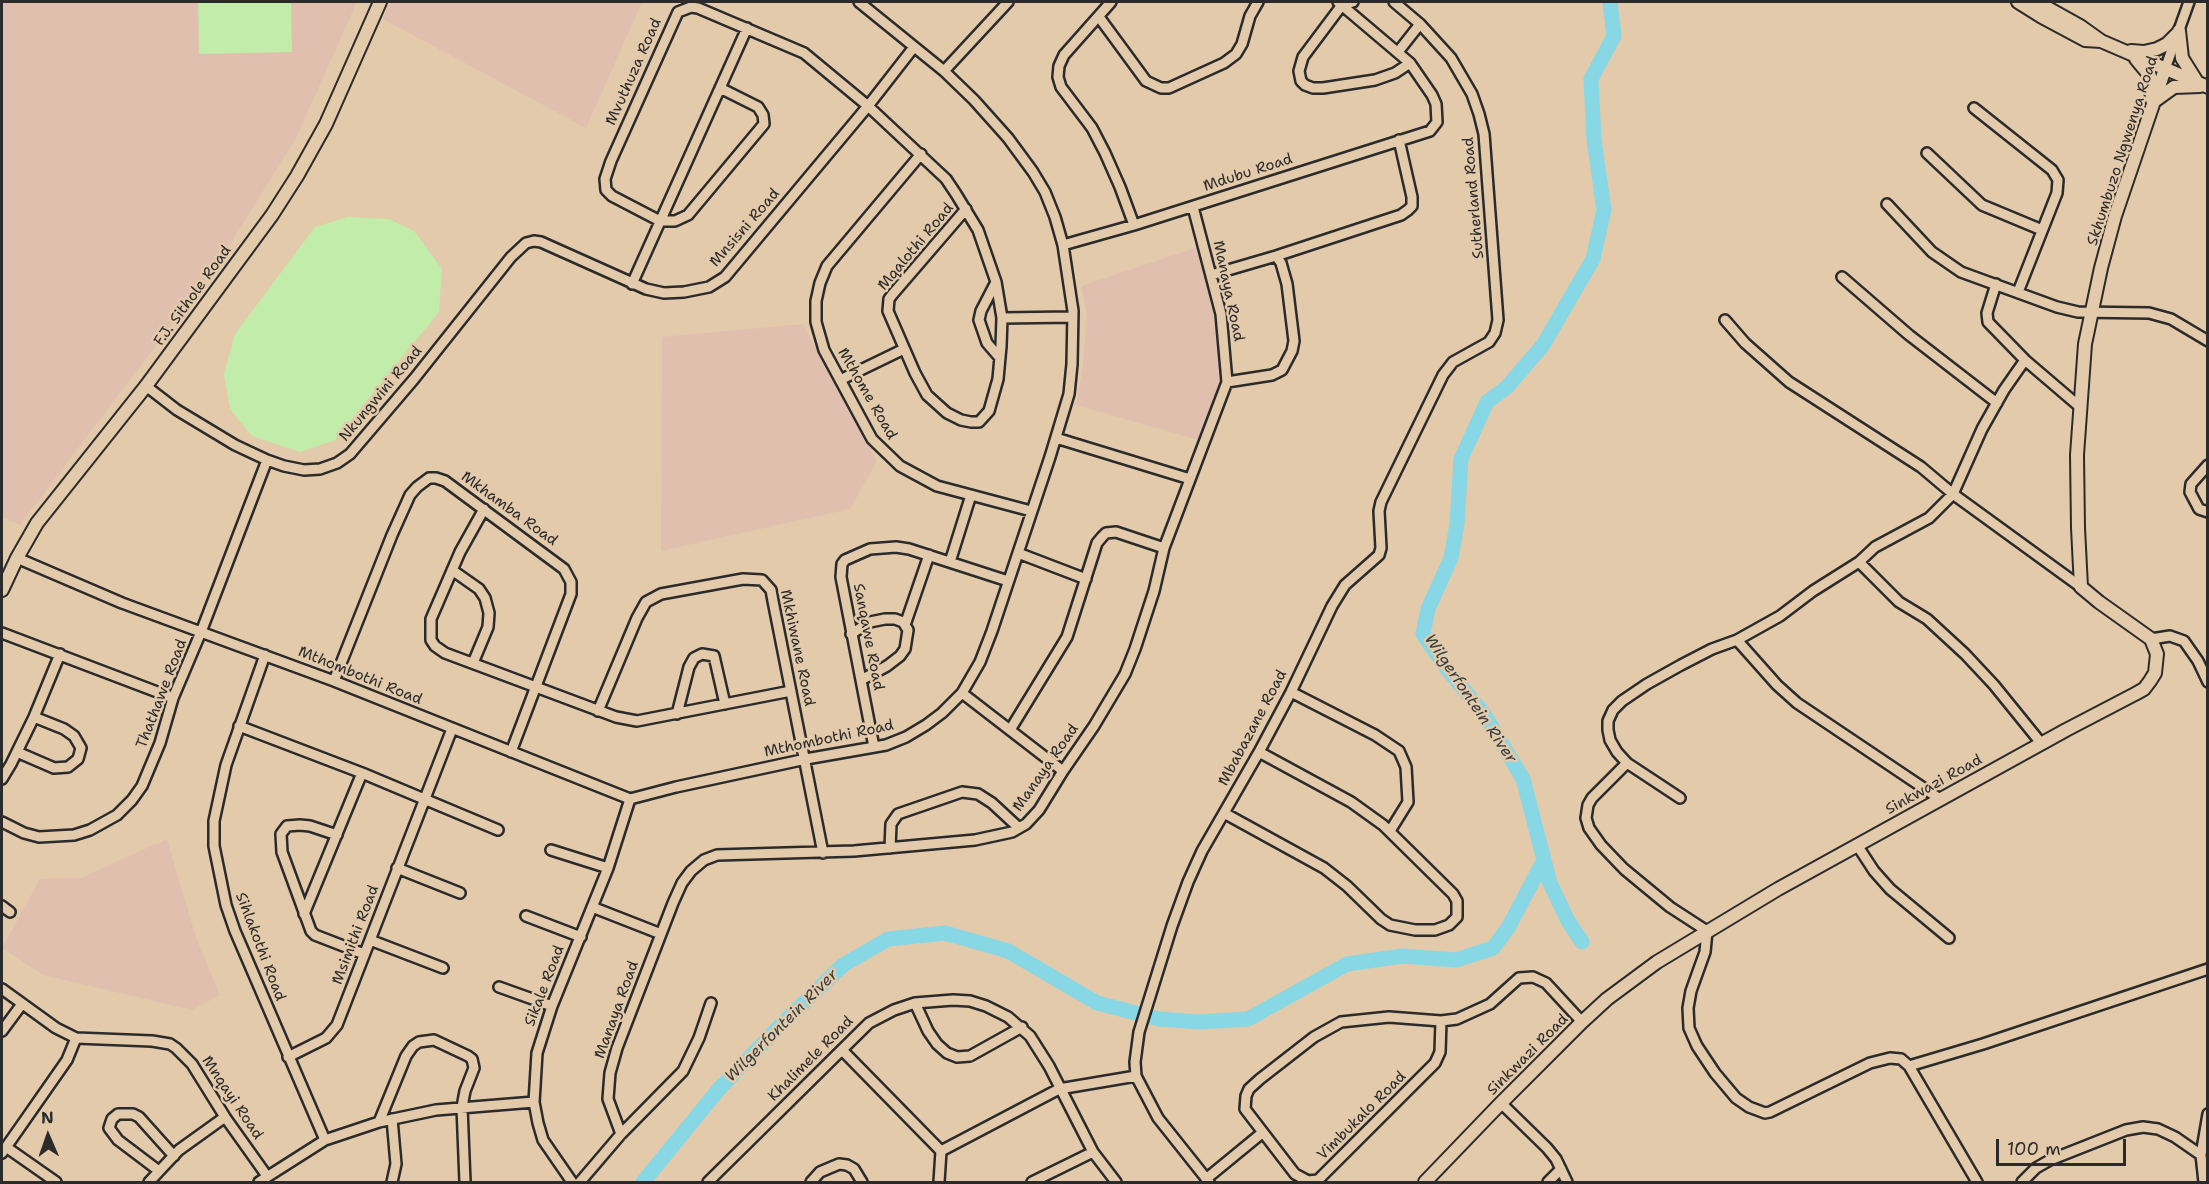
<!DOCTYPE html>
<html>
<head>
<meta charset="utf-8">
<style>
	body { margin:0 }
	#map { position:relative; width:2209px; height:1184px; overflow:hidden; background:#e3caab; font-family:"Shantell Sans",sans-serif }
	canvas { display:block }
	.frame { position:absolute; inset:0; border:3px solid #2b2b2b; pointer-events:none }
	.north { position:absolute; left:18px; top:1106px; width:60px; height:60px; -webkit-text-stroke:4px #e3caab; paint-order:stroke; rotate:358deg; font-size:16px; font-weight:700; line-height:24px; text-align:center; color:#2b2b2b }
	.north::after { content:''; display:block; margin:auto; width:21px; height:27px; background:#2b2b2b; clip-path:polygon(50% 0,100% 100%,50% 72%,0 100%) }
	.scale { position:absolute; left:1996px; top:1139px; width:130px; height:27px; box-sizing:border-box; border:3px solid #2b2b2b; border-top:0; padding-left:8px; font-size:18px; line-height:21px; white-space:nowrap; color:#2b2b2b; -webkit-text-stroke:4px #e3caab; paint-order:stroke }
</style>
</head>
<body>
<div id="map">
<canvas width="2209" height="1184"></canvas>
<div class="frame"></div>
<div class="north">N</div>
<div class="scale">100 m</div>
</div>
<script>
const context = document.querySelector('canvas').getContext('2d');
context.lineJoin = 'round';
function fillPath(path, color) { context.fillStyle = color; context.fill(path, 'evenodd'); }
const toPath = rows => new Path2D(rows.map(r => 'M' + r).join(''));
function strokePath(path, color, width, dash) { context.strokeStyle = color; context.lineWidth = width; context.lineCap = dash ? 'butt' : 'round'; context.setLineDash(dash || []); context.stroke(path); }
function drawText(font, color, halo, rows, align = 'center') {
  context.font = font + ' "Shantell Sans",sans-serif'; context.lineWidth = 5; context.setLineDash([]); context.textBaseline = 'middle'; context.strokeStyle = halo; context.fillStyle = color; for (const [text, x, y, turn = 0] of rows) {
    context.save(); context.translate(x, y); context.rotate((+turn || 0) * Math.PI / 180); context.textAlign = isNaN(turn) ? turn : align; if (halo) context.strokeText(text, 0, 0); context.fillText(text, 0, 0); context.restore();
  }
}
const built = toPath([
	[2,2,357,2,296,138,219,262,20,525,2,517],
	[390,2,642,2,586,128,383,19],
	[1198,247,1215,321,1223,374,1199,440,1076,405,1083,365,1087,316,1081,286],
	[803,324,877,461,850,509,661,551,662,337],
	[167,839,196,938,220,995,192,1010,43,975,2,948,40,879,81,878]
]);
const green = toPath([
	[198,2,291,2,292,52,199,54],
	[348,217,389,219,414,231,442,269,439,312,335,440,300,452,252,436,230,409,224,374,235,334,315,227]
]);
const river = toPath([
	[1544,860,1550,883,1568,921,1582,942],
	[643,1182,719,1089,780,1026,843,965,888,939,945,933,1008,951,1097,1003,1159,1019,1199,1022,1248,1019,1347,964,1402,956,1456,960,1493,948,1508,928,1544,860,1523,779,1484,714,1447,669,1423,634,1428,609,1451,558,1457,524,1461,459,1487,402,1507,387,1543,345,1593,259,1604,210,1594,140,1591,79,1614,36,1610,2]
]);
const street = toPath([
	[1111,2,1064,55,1059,66,1058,77,1061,87,1092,128,1105,153,1120,187,1134,225],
	[1353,2,1342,5,1303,57,1299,71,1301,81,1305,85,1313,88,1323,88,1375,80,1395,73,1410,63],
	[1099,17,1146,81,1161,88,1169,88,1224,63,1236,54,1242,44,1250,16,1258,2],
	[1398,52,1420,24],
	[2165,69,2189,2],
	[944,71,1008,2],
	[720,88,758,107,763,115,764,124,688,215,675,221,660,221,612,196,606,190,605,179,611,161,678,12,691,7,698,8,804,53,868,106,946,179,956,194,978,230,996,282,1002,318,1001,346,998,379,989,411,979,422,971,422,961,420,947,413,927,395,915,373,888,311,889,299,892,295,966,209],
	[1974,108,2052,170,2058,180,2057,193,2018,292],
	[1927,153,1982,205,2042,230],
	[921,154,827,266,820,283,816,301,816,322,824,350,872,439,900,466,937,486,1031,511],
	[1887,204,1932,252,1961,272,2057,307,2078,312,2149,313,2171,319,2208,341],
	[1063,245,1134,225,1430,131,1437,122,1436,104,1432,95,1410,63,1338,2],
	[1211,275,1276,256,1401,215,1408,210,1412,206,1412,197,1399,140],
	[1842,277,1909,335,1997,403],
	[996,282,981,311,979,320,987,343,1000,358],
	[632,284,747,28],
	[1996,284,1987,313,1988,322,2025,360,2080,407],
	[1002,318,1072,317],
	[1725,320,1745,343,1789,382,1921,467,1953,494,1982,429,2004,390,2025,360],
	[840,380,904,349],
	[1227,382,1272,375,1282,370,1292,351,1294,341,1287,284,1281,263,1276,256],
	[146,386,177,410,235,445,267,460,284,466,304,470,320,469,337,463,350,454,414,379,511,257,526,243,534,241,541,242,646,289,664,293,684,292,709,287,725,277,868,106,914,47],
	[1056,438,1190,479],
	[2208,465,2191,484,2190,492,2199,509,2208,512],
	[484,509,460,552,431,619,431,640,435,646,445,653,616,717,637,721,791,691],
	[1018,553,1086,579],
	[17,558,122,603,334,681,630,799,676,787,806,759,886,745,906,737,926,725,942,713,962,693,980,662,992,631,1050,457,1069,394,1072,364,1073,311,1063,245,1055,217,1045,192,1033,172,1008,138,974,100,944,71,859,2],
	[950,562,971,495],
	[1859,562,1899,602,1927,619,1965,654,1994,685,2041,743],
	[452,570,479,589,485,598,489,613,488,627,473,663],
	[905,625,929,555],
	[2,633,173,698],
	[851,634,870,622,885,619,895,619,903,622,908,630,905,649,900,656,887,666,861,680],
	[2151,639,2170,636,2184,641,2198,661,2208,682],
	[1737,640,1777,685,1797,703,1940,799],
	[265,655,226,765,214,821,214,846,226,905,235,931,325,1140],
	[334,681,392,535,410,495,417,487,429,478,436,478,445,481,564,569,571,582,571,594,511,752],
	[1291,692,1375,735,1399,751,1406,767,1408,802,1390,831],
	[962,693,1063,771],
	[598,711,637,618,646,602,661,594,743,579,762,580,771,590,773,601,823,853],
	[677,714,689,667,694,658,702,654,714,656,725,704],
	[239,726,362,773,498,830],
	[1010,730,1067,637,1097,543,1102,537,1106,533,1116,532,1164,548],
	[874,747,841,577,842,564,845,560,870,549,896,547,909,549,1008,581],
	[17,752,54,768,68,767,78,759,81,748,74,736,64,729,34,717],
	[1627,763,1592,798,1588,805,1586,818,1589,828,1601,845,1624,869,1670,907,1707,931,1705,952,1691,991,1688,1008,1689,1028,1697,1046,1715,1073,1736,1098,1749,1107,1765,1113,1770,1112,1870,1063,1890,1058,1901,1059,1909,1066,1977,1182],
	[2,779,11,764,34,717,60,654],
	[1680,798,1627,763,1617,752,1610,740,1608,730,1608,721,1613,710,1622,701,1647,684,1681,665,1712,649,1737,640,1780,616,1813,591,1859,562,1875,547,1929,518,1953,494,2081,587],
	[1224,813,1324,868,1347,886,1381,919,1390,925,1415,930,1435,930,1449,925,1457,917,1457,901,1453,894,1383,825,1351,802,1259,752],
	[2,822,24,833,39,837,74,835,90,830,117,815,132,800,142,786,160,743,173,698,201,632,267,460],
	[337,835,310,826,300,825,287,826,281,834,282,852,311,931,315,935,364,954],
	[1857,845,1874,871,1890,889,1949,938],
	[890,848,891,824,898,814,962,792,978,794,992,803,1019,828],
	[551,850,608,868],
	[397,868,460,893],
	[2,906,10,912],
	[592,907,661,934],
	[304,914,362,773],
	[526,916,581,937],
	[370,940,443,968],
	[499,987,552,1006],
	[2,989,56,1028,76,1038,152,1041,170,1044,176,1048,192,1064,225,1117,267,1176],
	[915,1003,928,1031,937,1044,947,1053,957,1057,970,1056,1022,1027],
	[1441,1021,1440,1052,1435,1063,1318,1180,1308,1181,1295,1174,1245,1109,1246,1096,1249,1089,1260,1079,1314,1037,1341,1022,1389,1017,1441,1021,1457,1019,1490,1004,1519,978,1533,977,1546,983,1582,1022],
	[2,1031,22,1004],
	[842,1050,941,1151],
	[288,1057,326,1038,337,1025,452,729],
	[1909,1066,1983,1044,2208,969],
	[1501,1103,1547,1148,1556,1159,1567,1182],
	[392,1119,396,1164,392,1182],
	[379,1122,406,1056,413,1046,419,1042,434,1040,468,1056,472,1059,474,1068,465,1091,462,1107,465,1182],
	[621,1134,608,1099,610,1073,617,1048,673,903,682,883,691,871,704,860,717,855,854,851,975,840,1012,832,1026,824,1039,810,1063,771,1094,726,1125,674,1135,649,1154,591,1164,548,1227,382,1221,314,1193,207],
	[6,1147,56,1182],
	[941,1151,1059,1089,1136,1076],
	[2,1153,67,1060,76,1038],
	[159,1171,118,1140,109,1128,112,1119,118,1114,133,1114,139,1117,174,1156],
	[1206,1179,1262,1133],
	[149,1182,179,1150,225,1117],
	[259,1182,325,1140,379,1122,436,1110,534,1102],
	[572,1182,543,1140,538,1123,534,1102,537,1053,552,1006,608,868,630,799],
	[580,1182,621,1134,683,1071,699,1038,711,1003],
	[708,1182,869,1023,894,1010,915,1003,953,1000,970,1001,986,1006,1008,1017,1030,1036,1049,1066,1093,1152,1116,1182],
	[811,1182,820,1172,839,1164,847,1165,854,1169,862,1182],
	[939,1182,941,1151],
	[1032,1182,1093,1152],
	[1209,1182,1158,1118,1136,1076,1135,1062,1139,1032,1172,926,1188,882,1202,851,1259,752,1291,692,1332,606,1345,585,1379,555,1381,548,1379,511,1381,502,1443,375,1453,362,1489,342,1495,333,1498,320,1484,134,1479,114,1472,94,1451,58,1420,24,1394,2],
	[1548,1182,1561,1169],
	[2022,1182,2036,1168,2050,1160,2126,1130,2143,1127,2158,1129,2175,1137,2201,1155],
	[2204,1182,2201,1155,2208,1114]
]);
const secondary = toPath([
	[2018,2,2042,17,2085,40,2101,41],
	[2037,2,2080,26,2101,41,2208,87],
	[2179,31,2182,58,2197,82],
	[2131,51,2144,52,2157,49,2167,44,2177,34],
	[2136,59,2150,76,2152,100],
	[2156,100,2174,87,2200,86],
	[2,590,17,558,37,523,146,386,272,215,297,176,326,124,380,2],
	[1425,1182,1501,1103,1582,1022,1607,999,1657,962,1778,889,2066,730,2135,694,2144,689,2150,681,2155,673,2157,654,2151,639,2099,602,2081,587,2078,528,2077,455,2085,344,2101,268,2115,216,2165,69]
]);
const streetNames = [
	["Mvuthuza Road",634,72,-66],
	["Skhumbuzo Ngwenya Road",2123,151,-72],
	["Mdubu Road",1248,173,-18],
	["Sutherland Road",1474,198,-95],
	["Mnsisni Road",745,228,-49],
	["Mqalothi Road",916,247,-50],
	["Manaya Road",1228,291,78],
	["F.J. Sithole Road",193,296,-54],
	["Nkungwini Road",381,394,-50],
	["Mthome Road",867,394,60],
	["Mkhamba Road",509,509,36],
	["Sanqawe Road",868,637,79],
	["Mkhiwane Road",797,648,78],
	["Mthombothi Road",360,676,22],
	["Thathawe Road",162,694,-69],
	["Mbabazane Road",1253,728,-62],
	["Mthombothi Road",829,739,-12],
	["Manaya Road",1046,768,-55],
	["Sinkwazi Road",1934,785,-29],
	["Msimithi Road",356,935,-69],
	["Sihlakothi Road",260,947,69],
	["Sikale Road",545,986,-69],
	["Manaya Road",617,1010,-70],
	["Sinkwazi Road",1528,1055,-45],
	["Khalimele Road",811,1059,-45],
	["Mnqayi Road",232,1098,56],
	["Vimbukalo Road",1362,1116,-45]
];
const waterNames = [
	["Wilgerfontein River",1470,699,56],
	["Wilgerfontein River",782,1026,-45]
];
fillPath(built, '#e1bfae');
fillPath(green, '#c2eca9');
strokePath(river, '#88d7e4', 15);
strokePath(street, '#2b2b2b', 14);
strokePath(secondary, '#2b2b2b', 16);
strokePath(street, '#e3caab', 9);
strokePath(secondary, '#e3caab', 12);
drawText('15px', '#2b2b2b', '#e3caab', streetNames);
drawText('italic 16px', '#343c3e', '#e3caab', waterNames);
</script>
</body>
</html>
